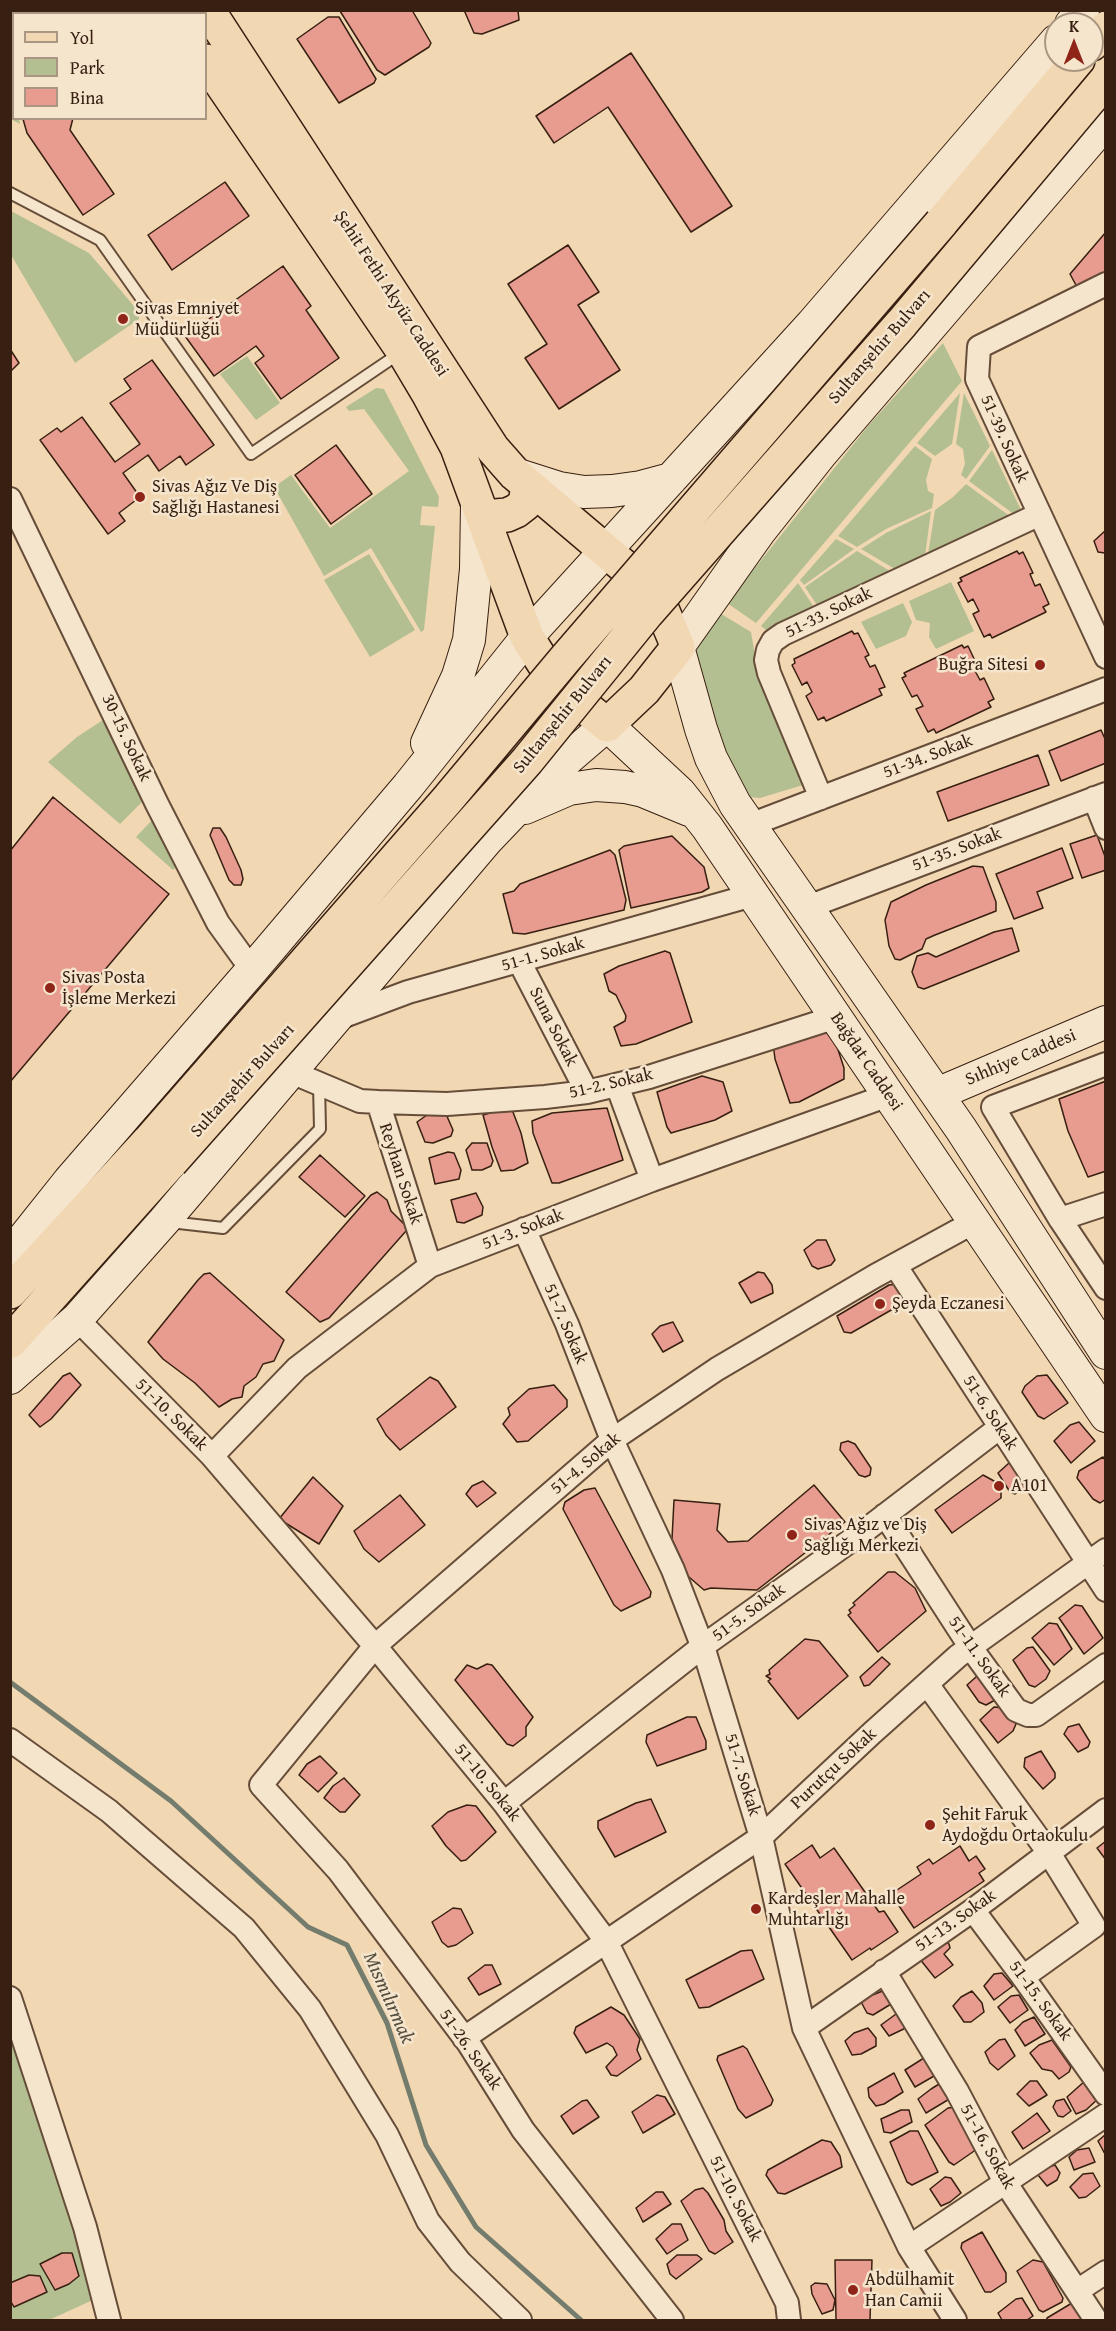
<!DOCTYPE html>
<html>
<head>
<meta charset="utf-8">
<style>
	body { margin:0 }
	#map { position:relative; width:1116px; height:2331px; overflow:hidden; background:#f1d7b2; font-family:"Gentium Book Plus",serif }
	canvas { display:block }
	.frame { position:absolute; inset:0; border:12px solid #371f11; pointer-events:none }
	.legend { position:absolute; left:12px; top:12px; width:195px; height:108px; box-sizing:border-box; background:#f6e5cd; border:2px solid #aa9682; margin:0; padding:8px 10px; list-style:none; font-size:18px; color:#371f11 }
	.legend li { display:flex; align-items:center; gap:12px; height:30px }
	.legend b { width:30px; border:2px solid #aa9682 }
	.north { position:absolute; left:1044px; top:12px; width:60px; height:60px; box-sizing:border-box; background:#f6e5cd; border:2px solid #aa9682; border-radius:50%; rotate:0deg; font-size:16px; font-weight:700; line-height:24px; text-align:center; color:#371f11 }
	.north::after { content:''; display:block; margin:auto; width:21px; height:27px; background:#8f2418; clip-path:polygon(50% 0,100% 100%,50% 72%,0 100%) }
</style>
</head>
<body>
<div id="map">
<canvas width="1116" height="2331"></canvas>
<div class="frame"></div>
<ul class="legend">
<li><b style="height:8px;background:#f1d7b2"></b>Yol</li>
<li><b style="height:16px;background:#b4bf91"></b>Park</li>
<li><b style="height:16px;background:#e79c8f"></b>Bina</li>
</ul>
<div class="north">K</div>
</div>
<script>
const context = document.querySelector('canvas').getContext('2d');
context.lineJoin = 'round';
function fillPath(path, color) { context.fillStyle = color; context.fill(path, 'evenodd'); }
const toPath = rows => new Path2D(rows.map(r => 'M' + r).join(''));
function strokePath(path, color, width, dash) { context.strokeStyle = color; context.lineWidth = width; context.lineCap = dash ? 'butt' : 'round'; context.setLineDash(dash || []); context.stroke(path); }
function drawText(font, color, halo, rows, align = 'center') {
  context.font = font + ' "Gentium Book Plus",serif'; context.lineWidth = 5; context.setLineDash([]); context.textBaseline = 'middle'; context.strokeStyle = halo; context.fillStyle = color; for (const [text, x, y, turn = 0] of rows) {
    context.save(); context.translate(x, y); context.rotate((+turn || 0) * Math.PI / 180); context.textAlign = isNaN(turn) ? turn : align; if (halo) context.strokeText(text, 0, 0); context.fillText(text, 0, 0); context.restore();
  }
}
const green = toPath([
	[152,11,154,13,86,14,83,11],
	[13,38,14,118,19,119,20,124,11,119,10,40],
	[11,211,89,253,139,312,139,319,75,363,11,255],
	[943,343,962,381,756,623,727,603,868,426],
	[247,356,280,403,256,420,220,374],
	[376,388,384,389,439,497,438,507,422,506,420,525,435,526,424,630,421,632,371,548,324,576,274,487,291,475,330,528,409,471,364,409,349,411,346,407],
	[960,393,952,444,935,456,917,443],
	[964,393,990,446,966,479,961,475,965,464,963,449,956,444],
	[915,446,932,459,926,480,928,491,934,494,932,508,886,529,857,547,838,536],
	[992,450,1022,512,1015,515,969,481],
	[966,484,1011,517,928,554,935,510,953,497],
	[931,511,925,556,895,569,861,549,886,533],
	[836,539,854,549,804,585,800,580],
	[857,551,890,571,817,605,805,587],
	[369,554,415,630,370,657,324,580],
	[951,582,974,631,936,649,929,637,930,623,916,620,909,601],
	[798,583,814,607,766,630,761,626],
	[903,603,912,622,906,636,876,649,861,622],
	[718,612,751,632,758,673,803,785,760,798,749,797,742,792,716,730,695,655,696,648],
	[106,718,145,799,120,824,48,762,77,737],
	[154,818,179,864,173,870,136,837],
	[10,2025,95,2299,49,2320,11,2320]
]);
const stream = toPath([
	[10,1682,171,1801,308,1927,347,1945,387,2023,426,2145,476,2227,581,2320]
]);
const building = toPath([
	[412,10,431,43,429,47,385,75,377,70,340,11,412,10],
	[464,10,518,10,519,20,482,34,474,33,464,10],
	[328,17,339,17,376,79,374,83,339,103,297,39,328,17],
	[631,53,732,206,691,232,608,107,554,143,536,116,631,53],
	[73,118,70,130,114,194,83,215,27,133,23,119,73,118],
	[225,182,249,216,172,270,148,235,225,182],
	[1106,232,1106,272,1077,287,1070,274,1106,232],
	[568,245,599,292,578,305,620,370,559,409,525,358,547,344,508,284,568,245],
	[283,266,311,306,306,310,339,358,281,399,255,363,264,356,256,346,214,376,185,336,283,266],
	[10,349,19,363,10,372,10,349],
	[152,360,214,445,186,465,180,456,159,471,148,455,123,473,140,497,119,513,125,521,108,534,40,440,57,428,61,432,82,417,115,462,140,444,110,403,131,389,124,379,152,360],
	[336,445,372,494,331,524,295,475,336,445],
	[1106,530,1106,553,1105,553,1098,552,1094,541,1106,530],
	[1017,551,1019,554,1023,552,1033,573,1030,574,1035,586,1040,584,1049,604,1043,607,1046,612,992,638,990,634,984,637,973,614,979,611,973,599,968,602,958,583,962,581,960,578,1017,551],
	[852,631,854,634,858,633,869,655,865,657,870,667,875,665,885,687,879,689,882,695,826,721,824,717,818,720,806,696,812,692,807,682,802,685,792,665,795,663,794,659,852,631],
	[962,645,964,648,968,646,978,667,974,669,980,680,984,678,994,699,988,702,991,707,936,733,934,729,928,732,916,709,923,706,917,695,912,697,902,678,906,676,904,673,962,645],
	[1101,730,1106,741,1106,763,1061,781,1049,751,1101,730],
	[1038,755,1049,785,948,821,937,792,1038,755],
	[53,797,169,894,10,1082,10,851,53,797],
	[213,828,220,828,226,837,241,870,243,879,241,885,234,885,229,880,210,835,213,828],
	[1097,835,1106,859,1106,870,1082,878,1070,844,1097,835],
	[672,836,704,867,709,888,702,892,631,908,619,850,624,846,672,836],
	[1062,848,1073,878,1037,892,1043,908,1014,919,996,874,1062,848],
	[610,850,615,855,626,900,624,910,525,934,513,933,503,894,514,891,520,884,610,850],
	[973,866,983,867,996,902,996,911,935,935,926,939,922,949,900,960,895,959,889,946,885,920,891,902,926,885,973,866],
	[1012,928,1019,951,924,989,918,987,912,972,917,956,928,953,936,957,994,932,1012,928],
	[665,951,670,953,692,1022,636,1044,621,1046,614,1027,625,1021,626,1016,616,995,609,991,604,974,619,966,665,951],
	[831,1028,844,1068,844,1079,799,1102,790,1103,775,1059,773,1043,831,1028],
	[702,1076,723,1082,732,1111,715,1120,671,1133,667,1127,657,1092,702,1076],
	[1106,1081,1106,1171,1088,1177,1068,1131,1059,1099,1106,1081],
	[511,1107,521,1133,528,1163,514,1170,501,1171,492,1147,483,1115,511,1107],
	[607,1108,623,1160,559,1183,552,1183,533,1133,532,1121,552,1113,607,1108],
	[446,1114,453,1130,451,1136,433,1143,425,1142,417,1122,427,1115,446,1114],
	[472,1143,487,1143,493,1161,491,1166,482,1170,472,1170,466,1150,472,1143],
	[448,1152,454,1153,461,1170,459,1179,435,1184,429,1158,448,1152],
	[320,1155,365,1196,345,1217,299,1177,320,1155],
	[377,1192,387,1200,391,1211,405,1225,406,1231,329,1318,320,1322,286,1292,371,1195,377,1192],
	[476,1193,483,1207,482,1215,464,1223,457,1222,451,1200,476,1193],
	[817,1240,826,1240,835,1260,831,1265,818,1269,812,1266,804,1250,817,1240],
	[758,1272,764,1273,772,1285,773,1293,751,1303,739,1283,758,1272],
	[210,1273,284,1340,274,1361,263,1364,256,1377,244,1386,242,1397,232,1399,219,1407,195,1383,163,1359,148,1342,198,1280,204,1274,210,1273],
	[899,1284,907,1301,851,1333,844,1332,837,1316,889,1285,899,1284],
	[673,1322,683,1341,663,1352,652,1334,660,1326,673,1322],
	[70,1373,81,1385,51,1419,40,1427,29,1415,63,1376,70,1373],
	[1047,1375,1068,1403,1044,1419,1038,1416,1022,1392,1025,1386,1037,1376,1047,1375],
	[430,1377,438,1381,456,1407,400,1450,386,1435,377,1419,430,1377],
	[554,1385,567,1400,567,1407,528,1441,517,1442,503,1424,510,1415,508,1408,529,1389,554,1385],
	[1079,1422,1095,1441,1071,1463,1054,1441,1070,1425,1079,1422],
	[848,1441,855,1444,871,1468,870,1475,865,1477,859,1475,840,1450,841,1443,848,1441],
	[1103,1457,1106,1461,1106,1499,1100,1503,1093,1499,1077,1478,1079,1471,1103,1457],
	[1009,1463,1013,1463,1024,1477,1024,1488,1015,1494,1010,1492,998,1473,1009,1463],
	[983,1475,994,1481,1001,1492,1001,1498,952,1533,935,1510,983,1475],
	[313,1477,343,1506,319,1544,279,1519,313,1477],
	[483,1481,496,1493,477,1507,466,1494,472,1486,483,1481],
	[814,1485,845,1522,757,1590,711,1588,704,1590,682,1571,684,1565,672,1539,674,1500,720,1504,717,1530,728,1542,748,1541,814,1485],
	[595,1488,651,1592,650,1597,621,1611,614,1605,563,1509,565,1502,584,1490,595,1488],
	[400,1495,425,1525,379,1562,364,1549,354,1531,400,1495],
	[888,1572,895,1572,915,1588,926,1611,878,1652,848,1615,851,1613,849,1610,855,1605,853,1603,888,1572],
	[1075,1605,1082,1606,1103,1638,1084,1654,1059,1618,1075,1605],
	[1049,1623,1057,1624,1072,1649,1054,1665,1032,1638,1049,1623],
	[805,1639,819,1641,848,1676,798,1719,768,1681,771,1679,766,1676,770,1674,769,1670,805,1639],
	[1033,1647,1050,1671,1046,1679,1035,1687,1029,1685,1013,1660,1027,1648,1033,1647],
	[882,1657,890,1664,869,1685,864,1686,860,1677,882,1657],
	[487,1664,492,1665,533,1717,526,1727,526,1736,513,1746,507,1744,455,1680,467,1665,477,1669,487,1664],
	[983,1674,997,1699,986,1705,979,1702,967,1685,976,1677,983,1674],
	[994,1707,1005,1708,1016,1724,1013,1731,998,1743,980,1720,994,1707],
	[687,1717,696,1717,706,1741,706,1749,657,1766,646,1742,647,1735,687,1717],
	[1079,1724,1090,1742,1088,1747,1078,1752,1064,1734,1068,1727,1079,1724],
	[1041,1751,1055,1773,1055,1778,1043,1789,1024,1767,1025,1758,1041,1751],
	[320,1756,337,1773,318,1792,299,1775,307,1764,320,1756],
	[344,1778,360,1795,345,1812,340,1812,324,1798,333,1786,344,1778],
	[651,1799,666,1832,615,1857,598,1828,598,1821,636,1803,651,1799],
	[467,1805,476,1806,496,1832,466,1860,461,1861,446,1846,432,1826,448,1812,467,1805],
	[1106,1841,1106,1860,1097,1848,1106,1841],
	[812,1845,820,1858,834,1848,879,1912,884,1911,898,1932,871,1950,870,1948,852,1960,785,1864,812,1845],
	[960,1846,969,1861,976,1856,985,1869,979,1873,984,1881,914,1928,891,1894,921,1874,917,1867,929,1859,933,1864,960,1846],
	[453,1908,461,1909,473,1933,456,1945,448,1947,442,1942,432,1922,453,1908],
	[944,1940,949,1944,950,1948,944,1954,953,1965,935,1978,919,1958,944,1940],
	[752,1950,764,1979,709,2007,699,2008,686,1980,741,1951,752,1950],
	[485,1965,492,1965,501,1984,479,1995,468,1978,485,1965],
	[1002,1973,1013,1986,994,2000,984,1986,994,1974,1002,1973],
	[890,1988,896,2001,873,2015,867,2013,860,2000,890,1988],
	[972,1991,982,2003,984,2012,971,2022,964,2022,953,2006,961,1997,972,1991],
	[1019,1995,1028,2010,1010,2023,998,2007,1011,1996,1019,1995],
	[611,2007,624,2015,640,2039,637,2050,641,2059,617,2076,611,2075,606,2067,617,2055,613,2047,607,2043,586,2053,574,2033,576,2027,611,2007],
	[906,2013,912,2025,889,2036,881,2025,896,2014,906,2013],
	[1034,2017,1045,2034,1025,2046,1015,2030,1023,2022,1034,2017],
	[868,2028,876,2038,876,2046,861,2054,852,2055,845,2041,854,2033,868,2028],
	[1005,2039,1015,2056,998,2070,990,2063,985,2052,999,2040,1005,2039],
	[1052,2040,1071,2067,1069,2072,1059,2079,1052,2071,1042,2069,1030,2053,1039,2045,1052,2040],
	[743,2046,747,2049,773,2100,771,2105,746,2118,738,2109,717,2060,718,2056,743,2046],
	[927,2056,941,2072,915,2087,905,2070,927,2056],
	[894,2073,903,2092,884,2104,876,2106,869,2097,868,2088,894,2073],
	[1086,2080,1101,2096,1086,2110,1076,2114,1067,2097,1086,2080],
	[944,2081,956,2095,926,2113,918,2099,931,2089,944,2081],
	[1030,2081,1037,2081,1047,2095,1029,2106,1017,2094,1030,2081],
	[657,2095,665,2097,675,2114,643,2133,632,2112,657,2095],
	[1064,2099,1071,2111,1063,2117,1058,2116,1053,2107,1056,2101,1064,2099],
	[587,2100,599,2117,573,2134,561,2116,582,2101,587,2100],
	[956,2107,977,2149,954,2165,949,2162,925,2125,948,2108,956,2107],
	[901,2110,909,2110,912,2122,891,2133,884,2132,881,2119,901,2110],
	[1037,2113,1050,2131,1023,2149,1012,2132,1037,2113],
	[910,2131,918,2131,938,2172,912,2185,907,2182,890,2142,910,2131],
	[1106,2134,1106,2156,1098,2141,1106,2134],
	[822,2140,831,2142,840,2156,842,2167,785,2194,778,2193,766,2175,768,2170,822,2140],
	[1089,2148,1095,2162,1074,2170,1069,2157,1077,2150,1089,2148],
	[1055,2165,1060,2173,1057,2180,1047,2186,1038,2175,1045,2168,1055,2165],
	[1093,2173,1100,2186,1086,2197,1079,2198,1070,2187,1083,2174,1093,2173],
	[945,2177,951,2178,961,2193,950,2202,941,2206,930,2189,945,2177],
	[703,2188,708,2193,724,2220,726,2231,733,2242,715,2254,709,2251,681,2201,695,2190,703,2188],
	[656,2192,663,2192,671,2204,643,2222,636,2208,656,2192],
	[672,2224,681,2224,688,2240,667,2254,656,2239,672,2224],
	[982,2232,1006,2273,1006,2282,991,2292,985,2292,961,2248,962,2243,982,2232],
	[62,2253,72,2253,79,2276,69,2284,55,2290,40,2264,62,2253],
	[677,2255,697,2255,702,2259,676,2279,670,2274,667,2264,677,2255],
	[835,2260,872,2260,870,2320,836,2320,835,2260],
	[1033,2260,1043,2262,1063,2298,1062,2302,1043,2312,1039,2310,1017,2271,1033,2260],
	[29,2275,40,2276,47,2292,14,2307,10,2300,10,2283,29,2275],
	[815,2283,827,2284,835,2300,833,2310,822,2314,812,2294,811,2286,815,2283],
	[1022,2298,1033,2316,1027,2320,1002,2320,998,2313,1016,2299,1022,2298],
	[1077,2300,1081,2320,1047,2320,1047,2318,1077,2300]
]);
const lane = toPath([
	[10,193,100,240,251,454,400,353],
	[170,1222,223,1228,320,1129,319,1084]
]);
const street = toPath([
	[1106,284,979,347,977,379,1106,657],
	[10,499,157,804,218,923,252,970],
	[821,798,769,673,766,660,768,650,773,641,783,634,1038,515],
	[1094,798,1106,828],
	[750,825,1106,689],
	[808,907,1106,794],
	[519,961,587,1092],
	[336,1019,408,992,753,895],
	[1106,1064,993,1107,1060,1219,1106,1288],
	[289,1071,360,1101,378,1102,430,1266],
	[617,1085,652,1180],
	[378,1102,447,1104,545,1097,587,1092,649,1077,836,1017],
	[1060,1219,1106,1204],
	[524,1229,567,1324,612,1440,673,1570,705,1653,761,1837,804,2028,909,2247,955,2320],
	[895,1265,1106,1590],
	[77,1319,212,1456,375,1646,504,1803,606,1941,787,2303,789,2320],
	[212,1456,297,1368,430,1266,652,1180,889,1095],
	[885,1515,971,1648,1016,1710,1028,1715,1036,1715,1106,1665],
	[927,1684,1049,1853,1094,1926,1023,1977],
	[10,1740,109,1811,244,1928,310,2009,387,2135,428,2221,460,2262,520,2320],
	[504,1803,703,1646,867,1529,999,1428],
	[973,1910,1023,1977,1106,2094],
	[884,1971,957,2091,1005,2182,1096,2320],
	[10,1998,85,2227,109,2320],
	[804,2028,973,1910,1106,1810],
	[464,2038,761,1837,872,1733,958,1656,1106,1550],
	[909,2247,1106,2115],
	[1077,2291,1106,2272],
	[672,2320,523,2130,469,2044,338,1870,261,1785,375,1646,612,1440,717,1369,875,1276,974,1222]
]);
const secondary = toPath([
	[1071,24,1083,10],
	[1106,122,821,454,760,531,678,647,701,729,711,758,735,804,961,1129,1106,1353],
	[515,474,559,488,584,492,612,491,641,487,671,479],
	[427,743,458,676,469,640,476,569,477,505],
	[525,808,569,789,596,785,625,787,643,791,689,810],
	[937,1094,1106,1022],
	[10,1255,69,1181,252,970,408,786,527,637,812,324,1056,41],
	[10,1378,77,1319,164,1221,487,840,550,774,607,725,680,793,707,827,1106,1416]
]);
const primary = toPath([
	[172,10,174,14],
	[206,61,403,351,428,393,457,447,527,637,546,667,563,689,607,725,644,690,678,647,659,602,646,585,515,474,493,449,208,10],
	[484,517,507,515,516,511,525,504,528,485]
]);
const highway = toPath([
	[1092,44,1106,28],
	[941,223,1078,60],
	[10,1292,149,1141],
	[10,1342,171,1162]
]);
const highwayBridge = toPath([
	[149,1141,447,800,565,659,941,223],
	[171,1162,527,761,647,613,902,323,1106,80]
]);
const markers = [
	[123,319,6,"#8f2418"],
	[140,497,6,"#8f2418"],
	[1040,665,6,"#8f2418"],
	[50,988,6,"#8f2418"],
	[880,1304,6,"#8f2418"],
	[999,1486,6,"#8f2418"],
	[792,1535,6,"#8f2418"],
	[930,1825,6,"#8f2418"],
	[756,1909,6,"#8f2418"],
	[853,2290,6,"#8f2418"]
];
const streetNames = [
	["Şehit Fethi Akyüz Caddesi",391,294,57],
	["Sultanşehir Bulvarı",880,347,-49],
	["51-39. Sokak",1004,439,66],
	["51-33. Sokak",829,613,-26],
	["Sultanşehir Bulvarı",563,715,-51],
	["30-15. Sokak",126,738,65],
	["51-34. Sokak",928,757,-21],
	["51-35. Sokak",957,850,-21],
	["51-1. Sokak",543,955,-16],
	["Suna Sokak",553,1027,63],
	["Sıhhiye Caddesi",1021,1058,-23],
	["Bağdat Caddesi",866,1062,56],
	["Sultanşehir Bulvarı",243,1081,-48],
	["51-2. Sokak",611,1084,-13],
	["Reyhan Sokak",400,1174,72],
	["51-3. Sokak",523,1230,-21],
	["51-7. Sokak",565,1324,67],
	["51-6. Sokak",990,1413,57],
	["51-10. Sokak",171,1415,45],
	["51-4. Sokak",586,1464,-40],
	["51-5. Sokak",749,1613,-36],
	["51-11. Sokak",979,1657,55],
	["Purutçu Sokak",834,1769,-43],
	["51-7. Sokak",742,1775,73],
	["51-10. Sokak",487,1783,51],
	["51-13. Sokak",956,1921,-35],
	["51-15. Sokak",1040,2001,54],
	["51-26. Sokak",470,2050,55],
	["51-16. Sokak",987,2147,61],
	["51-10. Sokak",735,2199,63]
];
const poiNames = [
	["Sivas Emniyet",135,309],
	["Müdürlüğü",135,330],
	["Sivas Ağız Ve Diş",152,487],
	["Sağlığı Hastanesi",152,508],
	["Buğra Sitesi",1028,665,"right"],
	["Sivas Posta",62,978],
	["İşleme Merkezi",62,999],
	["Şeyda Eczanesi",892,1304],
	["A101",1011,1486],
	["Sivas Ağız ve Diş",804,1525],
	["Sağlığı Merkezi",804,1546],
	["Şehit Faruk",942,1815],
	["Aydoğdu Ortaokulu",942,1836],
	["Kardeşler Mahalle",768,1899],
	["Muhtarlığı",768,1920],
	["Abdülhamit",865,2280],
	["Han Camii",865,2301]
];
const waterNames = [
	["Mısmılırmak",388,1998,66]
];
fillPath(green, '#b4bf91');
strokePath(stream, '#737c6d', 5);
fillPath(building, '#e79c8f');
strokePath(building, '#371f11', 1.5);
strokePath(lane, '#664d39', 14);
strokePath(street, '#664d39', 26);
strokePath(secondary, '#371f11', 34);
strokePath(primary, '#371f11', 36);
strokePath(highway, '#371f11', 36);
strokePath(lane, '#f6e5cd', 10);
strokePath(street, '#f6e5cd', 22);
strokePath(secondary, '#f6e5cd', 32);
strokePath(primary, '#f1d7b2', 33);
strokePath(highway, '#f1d7b2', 33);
strokePath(highwayBridge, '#371f11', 36, []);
strokePath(highwayBridge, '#f1d7b2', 33);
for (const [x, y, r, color] of markers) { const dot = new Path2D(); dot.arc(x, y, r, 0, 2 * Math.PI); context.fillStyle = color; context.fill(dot); strokePath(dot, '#f6e5cd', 2); }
drawText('18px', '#371f11', '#f6e5cd', streetNames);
drawText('18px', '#371f11', '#f6e5cd', poiNames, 'left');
drawText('italic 20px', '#554e3f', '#f6e5cd', waterNames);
</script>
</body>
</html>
